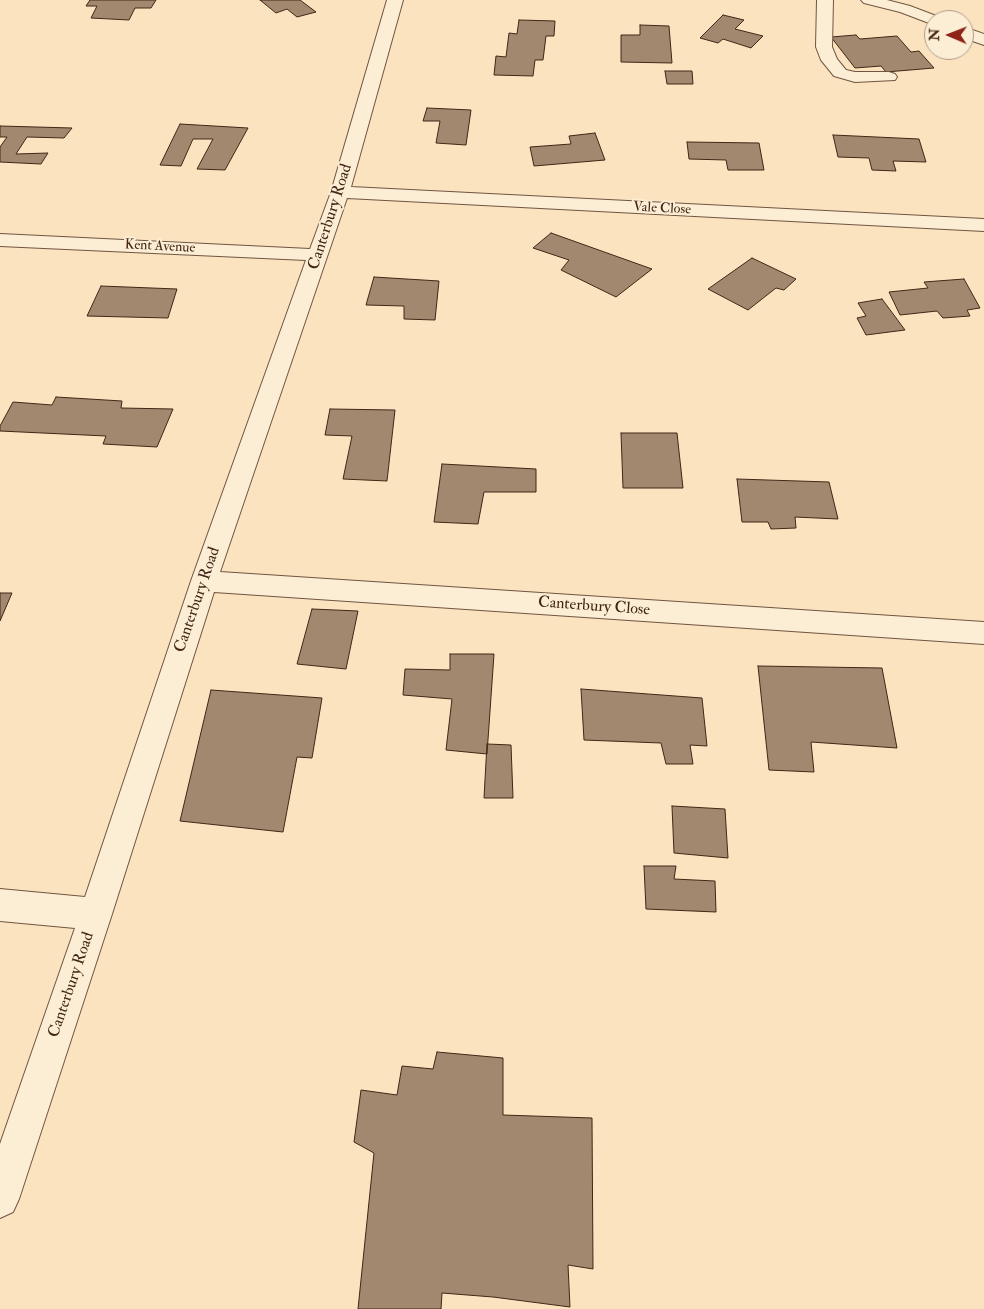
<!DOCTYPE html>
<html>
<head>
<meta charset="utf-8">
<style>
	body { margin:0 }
	#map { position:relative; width:984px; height:1309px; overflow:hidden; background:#fbe3bf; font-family:"IM FELL Double Pica",serif }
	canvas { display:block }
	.north { position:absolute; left:924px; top:10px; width:50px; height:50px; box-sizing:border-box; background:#fcedd5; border:1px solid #b29d89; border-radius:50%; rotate:271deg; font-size:14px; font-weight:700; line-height:20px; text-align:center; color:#422617 }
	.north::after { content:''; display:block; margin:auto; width:18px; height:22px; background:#8f2418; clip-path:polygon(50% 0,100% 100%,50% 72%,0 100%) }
</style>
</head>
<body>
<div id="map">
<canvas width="984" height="1309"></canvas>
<div class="north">N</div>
</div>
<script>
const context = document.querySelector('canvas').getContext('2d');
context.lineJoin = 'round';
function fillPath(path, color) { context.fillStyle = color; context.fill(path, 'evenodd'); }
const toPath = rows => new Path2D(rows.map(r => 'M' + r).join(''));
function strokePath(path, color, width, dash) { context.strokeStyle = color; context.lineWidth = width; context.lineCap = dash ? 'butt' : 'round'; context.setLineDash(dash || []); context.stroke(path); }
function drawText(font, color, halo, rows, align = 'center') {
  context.font = font + ' "IM FELL Double Pica",serif'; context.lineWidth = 4; context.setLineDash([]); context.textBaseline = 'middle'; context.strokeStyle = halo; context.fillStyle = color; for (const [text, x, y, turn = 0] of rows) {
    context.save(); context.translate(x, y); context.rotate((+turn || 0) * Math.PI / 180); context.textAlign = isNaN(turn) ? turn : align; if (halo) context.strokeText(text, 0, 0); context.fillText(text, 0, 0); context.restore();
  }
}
const building = toPath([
	[90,0,156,0,151,8,135,8,129,20,91,18,97,6,86,6,90,0],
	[260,0,300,0,316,12,297,17,287,9,276,13,260,0],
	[723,15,744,20,735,29,763,36,751,48,723,39,718,43,700,38,723,15],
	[519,20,555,21,554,36,546,36,543,60,535,60,533,76,494,75,496,56,506,57,509,33,517,34,519,20],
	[640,25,669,26,672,63,621,62,621,35,640,35,640,25],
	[856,35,860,39,897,36,911,52,919,51,934,68,886,72,881,66,855,68,831,37,856,35],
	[665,71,692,71,693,84,667,84,665,71],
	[427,108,471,110,466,145,436,143,440,121,423,121,427,108],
	[180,124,248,128,225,170,197,169,213,139,193,139,181,166,160,165,180,124],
	[0,126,72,128,64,138,27,137,16,154,48,153,41,164,0,162,0,147,7,137,0,137,0,126],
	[595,133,605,160,534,166,530,147,571,144,569,136,595,133],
	[833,135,919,139,926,162,893,161,896,171,872,170,869,158,838,157,833,135],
	[687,142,759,143,764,170,728,170,726,160,689,159,687,142],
	[551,233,652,269,616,297,561,270,569,260,533,248,551,233],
	[752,258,796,279,784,290,776,288,748,310,708,289,752,258],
	[374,277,439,281,435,320,404,319,404,306,366,305,374,277],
	[964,279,980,308,967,310,970,316,943,318,937,311,900,315,889,292,928,288,924,282,964,279],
	[101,286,177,289,168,318,87,316,101,286],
	[882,299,905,330,866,335,857,318,866,316,858,303,882,299],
	[56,397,122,401,121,408,173,409,157,447,103,444,106,436,0,431,0,426,13,402,52,405,56,397],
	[330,409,395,410,387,481,343,479,352,436,325,435,330,409],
	[621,433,677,433,683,488,623,488,621,433],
	[442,464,536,469,536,492,484,492,478,524,434,522,442,464],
	[737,479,829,482,838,519,795,517,796,528,771,529,768,522,742,522,737,479],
	[0,593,12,593,0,621,0,593],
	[312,609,358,611,346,669,297,664,312,609],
	[450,654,494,654,487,754,446,750,452,699,403,695,405,669,450,670,450,654],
	[758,666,882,668,897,748,811,742,814,772,769,770,758,666],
	[581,689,702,698,707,746,690,745,693,764,666,764,661,743,584,740,581,689],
	[211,690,322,698,312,758,297,757,283,832,180,821,211,690],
	[487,744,511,745,513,798,484,798,487,744],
	[672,806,725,809,728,858,674,853,672,806],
	[644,866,676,866,674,879,715,881,716,912,646,909,644,866],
	[437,1052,503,1058,503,1115,592,1118,593,1269,568,1265,570,1307,493,1297,442,1293,441,1309,358,1309,374,1153,354,1142,361,1090,397,1095,402,1066,433,1069,437,1052]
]);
const minor = toPath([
	[387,0,403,0,351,187,984,219,984,231,347,198,220,572,984,622,984,644,214,592,112,914,19,1199,13,1212,0,1218,0,1144,75,928,0,921,0,889,85,897,191,581,306,260,0,246,0,234,310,249,331,192,387,0],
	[817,0,833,0,832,47,837,59,846,70,855,72,889,72,895,74,897,77,895,80,855,82,834,76,821,60,816,47,817,0],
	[861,0,887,0,910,6,939,17,942,20,934,20,934,25,929,23,900,12,864,3,861,0],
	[964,27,984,34,984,45,964,38,964,27]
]);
const farStreetnames = [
	["Vale Close",662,209,3],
	["Kent Avenue",160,247,3]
];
const streetNames = [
	["Canterbury Road",331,217,-72],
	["Canterbury Road",198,600,-71],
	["Canterbury Close",594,607,4],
	["Canterbury Road",72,985,-71]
];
fillPath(building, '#a2886e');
strokePath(building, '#422617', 1);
strokePath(minor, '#705541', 2);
fillPath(minor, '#fcedd5');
drawText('14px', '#422617', '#fcedd5', farStreetnames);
drawText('16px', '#422617', '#fcedd5', streetNames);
</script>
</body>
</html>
